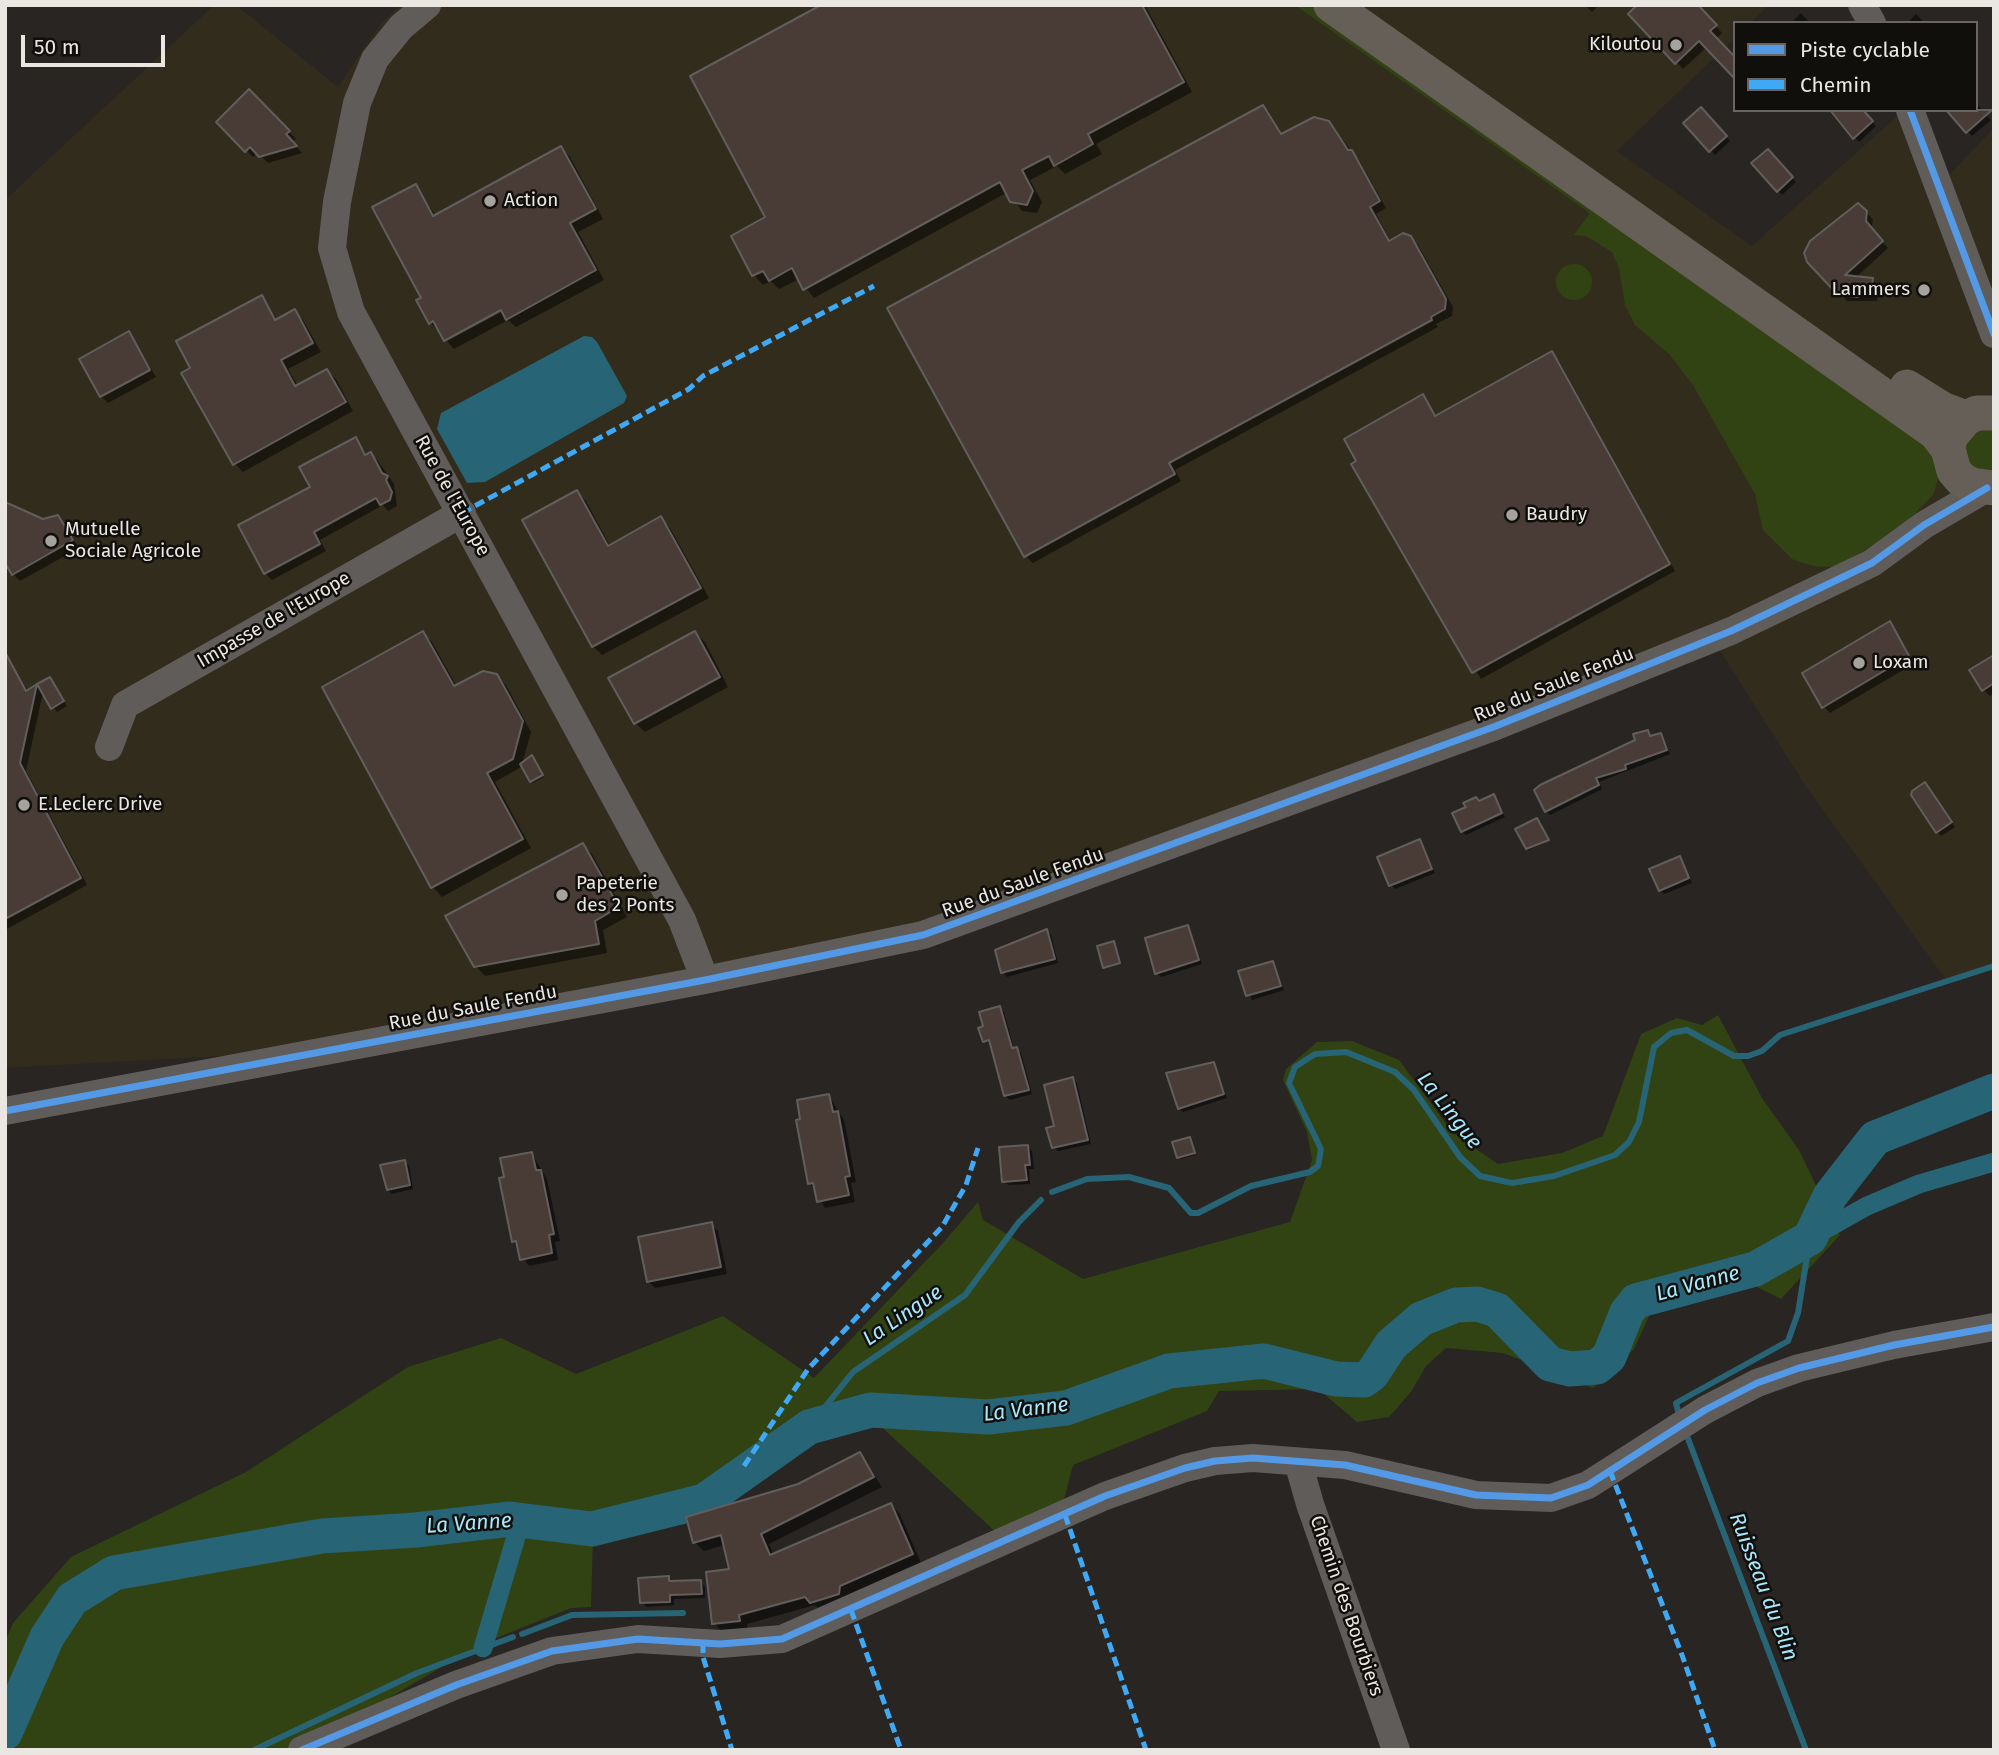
<!DOCTYPE html>
<html>
<head>
<meta charset="utf-8">
<style>
	body { margin:0 }
	#map { position:relative; width:1999px; height:1755px; overflow:hidden; background:#282522; font-family:"Fira Sans",sans-serif }
	canvas { display:block }
	.frame { position:absolute; inset:0; border:7px solid #eae7e3; pointer-events:none }
	.legend { position:absolute; left:1733px; top:21px; width:245px; height:91px; box-sizing:border-box; background:#110f0c; border:2px solid #686562; margin:0; padding:9px 12px; list-style:none; font-size:21px; color:#eae7e3 }
	.legend li { display:flex; align-items:center; gap:14px; height:35px }
	.legend b { width:35px; border:2px solid #686562 }
	.scale { position:absolute; left:21px; top:35px; width:144px; height:32px; box-sizing:border-box; border:4px solid #eae7e3; border-top:0; padding-left:9px; font-size:21px; line-height:24px; white-space:nowrap; color:#eae7e3; -webkit-text-stroke:5px #110f0c; paint-order:stroke }
</style>
</head>
<body>
<div id="map">
<canvas width="1999" height="1755"></canvas>
<div class="frame"></div>
<ul class="legend">
<li><b style="height:9px;background:#5399e6"></b>Piste cyclable</li>
<li><b style="height:9px;background:#3fa9f5"></b>Chemin</li>
</ul>
<div class="scale">50 m</div>
</div>
<script>
const context = document.querySelector('canvas').getContext('2d');
context.lineJoin = 'round';
function fillPath(path, color) { context.fillStyle = color; context.fill(path, 'evenodd'); }
const toPath = rows => new Path2D(rows.map(r => 'M' + r).join(''));
function strokePath(path, color, width, dash) { context.strokeStyle = color; context.lineWidth = width; context.lineCap = dash ? 'butt' : 'round'; context.setLineDash(dash || []); context.stroke(path); }
function drawText(font, color, halo, rows, align = 'center') {
  context.font = font + ' "Fira Sans",sans-serif'; context.lineWidth = 5; context.setLineDash([]); context.textBaseline = 'middle'; context.strokeStyle = halo; context.fillStyle = color; for (const [text, x, y, turn = 0] of rows) {
    context.save(); context.translate(x, y); context.rotate((+turn || 0) * Math.PI / 180); context.textAlign = isNaN(turn) ? turn : align; if (halo) context.strokeText(text, 0, 0); context.fillText(text, 0, 0); context.restore();
  }
}
const commercial = toPath([
	[214,5,236,5,338,87,381,23,401,5,1769,5,1750,23,1735,23,1735,38,1617,151,1752,246,1904,110,1947,177,1994,128,1994,970,1949,984,1805,785,1719,649,1080,889,384,1047,5,1068,5,200]
]);
const green = toPath([
	[1295,5,1325,5,1929,440,1939,476,1933,495,1898,531,1844,562,1832,567,1813,566,1792,559,1763,530,1755,494,1693,385,1669,354,1635,325,1625,305,1619,268,1612,252,1586,236,1574,235,1590,213],
	'1556 282a18 18 0 1 1 36 0a18 18 0 1 1-36 0Z',
	[1994,423,1994,479,1969,474,1960,438],
	[1718,1015,1762,1098,1799,1150,1840,1235,1781,1299,1743,1280,1653,1307,1634,1349,1593,1388,1503,1353,1446,1348,1426,1366,1411,1392,1389,1417,1357,1422,1318,1389,1219,1391,1207,1411,1073,1465,1063,1504,997,1533,875,1421,814,1435,705,1508,593,1537,591,1607,571,1608,479,1645,362,1714,284,1750,5,1750,5,1642,13,1623,71,1557,246,1472,408,1367,501,1338,576,1374,723,1316,814,1378,943,1243,978,1202,983,1220,1083,1279,1290,1222,1312,1160,1307,1132,1283,1080,1286,1069,1317,1042,1352,1041,1399,1060,1453,1133,1498,1164,1562,1153,1603,1136,1641,1034,1677,1018,1702,1025]
]);
const water = toPath([
	[584,336,592,337,597,342,627,396,624,403,485,482,467,483,437,429,441,413]
]);
const shadow = toPath([
	[825,5,1145,5,1192,92,1096,144,1102,154,1065,174,1057,166,1030,180,1042,202,1037,213,1022,211,1008,192,814,298,799,279,779,289,771,281,763,285,754,275,733,236,767,218],
	[1585,5,1599,5,1592,12],
	[1696,5,1722,33,1683,69,1630,14],
	[1801,13,1810,23,1791,23],
	[1916,14,1925,23,1907,23],
	[249,92,296,139,292,142,302,153,268,163,258,153,253,157,218,122],
	[1976,103,1991,120,1972,136,1948,110,1976,110],
	[1263,107,1283,135,1328,123,1336,131,1359,160,1386,208,1376,214,1391,242,1410,238,1418,245,1453,307,1452,316,1436,324,1438,327,1175,470,1181,481,1033,563,1026,556],
	[1701,110,1730,141,1715,155,1686,123],
	[1832,110,1861,110,1876,126,1859,142],
	[561,148,570,157,603,219,578,232,604,280,516,327,508,320,454,349,447,341,509,308,507,305,446,340,431,323,419,300,423,298,415,186,436,216],
	[1767,151,1796,182,1782,195,1754,163],
	[1860,205,1873,220,1871,230,1888,248,1855,278,1872,280,1879,286,1877,301,1847,301,1809,261,1808,246,1853,206],
	[261,297,278,321,295,312,303,320,321,352,288,369,298,386,327,371,336,379,353,411,243,472,235,464,192,368],
	[129,333,156,377,108,403,101,396],
	[1552,354,1559,361,1675,571,1481,679,1353,465,1422,396,1437,417],
	[356,439,368,456,371,454,378,461,394,484,397,506,388,511,383,505,320,540,326,551,272,580,265,573,312,488],
	[577,492,586,501,610,546,661,518,670,528,709,598,602,655,593,646],
	[58,517,79,548,20,581,13,574,43,521],
	[1889,624,1915,663,1830,713,1823,706],
	[423,633,432,642,457,687,496,676,506,685,531,732,522,764,534,759,544,777,533,783,523,766,495,782,531,848,442,897,433,887,324,688],
	[695,633,705,642,728,687,645,732,635,723],
	[1994,658,1994,694,1990,696,1983,689],
	[8,661,28,691,37,687,42,692,50,679,67,706,57,712,43,692,26,771,87,885,5,930,5,663],
	[1647,732,1652,736,1660,735,1670,754,1599,782,1602,789,1550,815,1546,811,1536,791,1603,755,1638,741],
	[1929,789,1955,827,1941,836,1937,832],
	[1493,797,1505,817,1466,835,1462,831,1480,802],
	[1538,821,1549,841,1529,850,1527,848],
	[1419,842,1435,873,1395,889,1391,885],
	[583,845,592,854,627,917,603,930,607,953,485,976,476,966],
	[1680,858,1692,883,1664,894,1660,890],
	[1188,927,1202,964,1161,977,1157,973],
	[1046,931,1051,935,1058,963,1007,977,1003,972],
	[1272,963,1284,990,1252,1000,1241,972],
	[999,1008,1004,1012,1014,1049,1021,1053,1032,1094,1010,1100,1005,1096,992,1044,984,1041,981,1013],
	[1213,1064,1227,1098,1183,1112,1179,1108],
	[1073,1079,1077,1083,1091,1144,1058,1151,1054,1147],
	[829,1096,844,1120,856,1182,851,1183,855,1202,825,1208,810,1183],
	[1190,1139,1195,1155,1180,1159,1179,1158],
	[1028,1147,1032,1151,1034,1169,1029,1169,1030,1184,1008,1185,1004,1181],
	[532,1154,547,1179,560,1241,555,1242,558,1260,529,1266,513,1241,506,1178],
	[404,1162,409,1166,413,1189,392,1194,388,1190],
	[711,1224,718,1231,727,1274,655,1288,648,1281],
	[860,1454,882,1487,769,1544,774,1555,891,1505,900,1514,921,1563,821,1611,815,1605,747,1624,748,1630,723,1633,714,1623,731,1570,725,1545,704,1551,694,1542],
	[668,1578,673,1583,701,1582,705,1587,705,1598,674,1599,674,1605,646,1607,642,1602]
]);
const stream = toPath([
	[1052,1192,1087,1179,1129,1177,1169,1188,1191,1213,1198,1213,1251,1186,1310,1172,1318,1166,1321,1149,1289,1083,1295,1067,1315,1054,1346,1052,1395,1072,1414,1090,1460,1157,1480,1176,1512,1183,1554,1176,1615,1155,1629,1142,1639,1122,1654,1047,1671,1033,1687,1030,1734,1056,1748,1056,1762,1051,1780,1035,1994,966],
	[1678,1411,1676,1403,1788,1341,1798,1313,1810,1238],
	[809,1427,853,1372,965,1295,1019,1222,1041,1200],
	[1687,1436,1806,1750],
	[522,1634,572,1615,683,1613],
	[254,1750,417,1673,513,1637]
]);
const canal = toPath([
	[1810,1238,1867,1206,1919,1184,1994,1162],
	[483,1648,521,1520]
]);
const river = toPath([
	[5,1733,47,1637,72,1599,114,1573,322,1536,416,1530,510,1519,592,1529,704,1501,809,1427,871,1410,988,1417,1066,1408,1169,1371,1264,1361,1336,1379,1364,1380,1372,1374,1391,1345,1421,1319,1456,1305,1477,1304,1497,1310,1550,1364,1570,1369,1597,1367,1609,1357,1627,1312,1636,1301,1755,1269,1810,1238,1830,1196,1875,1138,1994,1091]
]);
const building = toPath([
	[821,5,1142,5,1184,82,1088,134,1093,144,1054,166,1049,156,1022,170,1033,191,1027,205,1010,202,1000,182,803,290,792,268,769,281,763,271,752,276,731,236,765,217,690,76,821,5],
	[1637,5,1698,5,1717,25,1710,31,1735,57,1735,79,1699,41,1675,64,1628,14,1637,5],
	[249,89,290,131,286,134,297,146,259,157,250,147,245,152,216,122,249,89],
	[1263,105,1281,134,1314,117,1329,121,1348,150,1352,150,1380,201,1370,207,1389,241,1403,233,1411,236,1446,299,1445,309,1431,317,1432,320,1169,463,1175,474,1024,557,887,308,1263,105],
	[1701,107,1727,136,1709,152,1683,123,1701,107],
	[1830,110,1863,110,1873,121,1853,139,1830,110],
	[1946,110,1992,110,1966,133,1946,110],
	[561,146,596,209,570,223,596,270,506,320,501,310,444,341,433,321,429,324,416,300,421,298,372,207,416,184,433,216,561,146],
	[1768,149,1793,177,1777,192,1751,163,1768,149],
	[1858,203,1867,211,1866,221,1883,241,1845,275,1873,278,1871,295,1858,294,1858,297,1838,295,1807,262,1804,253,1810,241,1858,203],
	[262,295,275,320,295,309,313,343,281,360,295,386,327,369,346,402,233,465,181,373,190,368,176,341,262,295],
	[129,331,150,370,100,397,79,359,129,331],
	[1552,351,1670,564,1472,673,1351,464,1356,461,1344,439,1423,394,1435,416,1552,351],
	[356,437,365,455,371,452,382,473,388,476,386,480,392,492,390,500,380,505,376,498,314,532,320,544,264,574,238,525,310,487,299,467,356,437],
	[577,490,608,546,661,516,701,588,592,647,522,520,577,490],
	[5,502,43,519,58,515,73,540,12,575,5,563,5,502],
	[1890,621,1909,656,1822,708,1802,673,1890,621],
	[423,631,454,686,483,671,497,674,523,721,513,759,487,773,523,839,431,888,322,687,423,631],
	[695,631,720,677,634,724,608,678,695,631],
	[5,652,26,691,37,684,20,763,81,878,5,919,5,652],
	[1994,655,1994,683,1982,691,1969,670,1994,655],
	[50,677,64,701,51,709,37,684,50,677],
	[1648,730,1650,736,1661,733,1667,750,1625,765,1626,769,1596,778,1599,785,1545,812,1534,790,1540,785,1635,740,1633,734,1648,730],
	[532,755,543,775,530,782,520,764,532,755],
	[1925,782,1952,822,1936,833,1911,795,1912,791,1925,782],
	[1494,794,1502,813,1461,832,1452,813,1466,807,1463,803,1476,797,1479,801,1494,794],
	[1537,818,1549,840,1526,849,1515,829,1537,818],
	[1420,839,1432,869,1389,886,1377,857,1420,839],
	[583,843,619,907,595,921,599,944,474,967,445,916,583,843],
	[1680,856,1689,878,1659,891,1649,869,1680,856],
	[1188,925,1199,960,1155,974,1145,938,1188,925],
	[1047,929,1055,959,1001,973,995,950,1047,929],
	[1114,941,1120,963,1103,968,1097,946,1114,941],
	[1273,961,1281,986,1246,996,1238,971,1273,961],
	[1000,1006,1012,1048,1017,1047,1029,1090,1004,1096,989,1040,983,1042,978,1028,983,1026,979,1012,1000,1006],
	[1214,1062,1224,1094,1178,1109,1166,1073,1214,1062],
	[1073,1077,1088,1140,1052,1148,1046,1128,1054,1126,1044,1085,1073,1077],
	[829,1094,833,1112,838,1111,850,1176,845,1177,849,1195,817,1202,813,1183,808,1184,796,1120,800,1119,797,1100,829,1094],
	[1190,1137,1195,1153,1177,1158,1172,1142,1190,1137],
	[1028,1145,1030,1165,1025,1165,1027,1180,1002,1182,999,1147,1028,1145],
	[532,1152,536,1170,541,1170,554,1234,549,1235,552,1253,520,1260,516,1241,512,1242,499,1178,504,1177,500,1158,532,1152],
	[405,1160,410,1185,387,1190,380,1165,405,1160],
	[712,1222,721,1267,647,1282,638,1237,712,1222],
	[860,1452,874,1477,761,1534,770,1555,891,1503,913,1554,840,1586,839,1594,810,1603,805,1597,739,1615,740,1621,712,1624,706,1572,729,1569,721,1535,693,1543,686,1517,798,1484,860,1452],
	[669,1576,669,1581,701,1580,702,1594,670,1595,670,1602,640,1603,638,1578,669,1576]
]);
const minor = toPath([
	[427,5,401,27,375,59,357,103,337,202,332,248,351,312,682,920,705,980],
	[1862,5,1872,23],
	[1910,110,1994,334],
	[109,747,125,705,462,513],
	[5,1111,705,980,923,935,1496,726,1731,631,1872,563,1924,525,1987,488],
	[1298,1462,1310,1504,1396,1750],
	[302,1750,456,1685,552,1651,638,1639,720,1644,782,1639,1105,1496,1185,1468,1215,1461,1253,1458,1345,1465,1476,1495,1551,1498,1588,1485,1705,1410,1757,1383,1799,1368,1894,1345,1994,1327]
]);
const major = toPath([
	[1331,5,1936,433,1948,449],
	[1907,387,1944,410,1966,418],
	[1994,413,1977,413,1966,418,1950,437,1948,449,1954,471,1961,479,1971,485,1994,488]
]);
const quiet = toPath([
	[462,513,689,389,703,376,874,286],
	[744,1466,808,1369,942,1227,966,1185,978,1148],
	[1610,1471,1682,1655,1715,1750],
	[1065,1515,1146,1750],
	[851,1610,901,1750],
	[703,1643,703,1657,732,1750]
]);
const cycleway = toPath([
	[1910,110,1994,334],
	[5,1111,705,980,923,935,1496,726,1731,631,1872,563,1924,525,1987,488],
	[302,1750,456,1685,552,1651,638,1639,720,1644,782,1639,1105,1496,1185,1468,1215,1461,1253,1458,1345,1465,1476,1495,1551,1498,1588,1485,1705,1410,1757,1383,1799,1368,1894,1345,1994,1327]
]);
const markers = [
	[1676,45,7,"#a6a39f"],
	[490,201,7,"#a6a39f"],
	[1924,290,7,"#a6a39f"],
	[1512,515,7,"#a6a39f"],
	[51,541,7,"#a6a39f"],
	[1859,663,7,"#a6a39f"],
	[24,805,7,"#a6a39f"],
	[562,895,7,"#a6a39f"]
];
const poiNames = [
	["Kiloutou",1662,45,"right"],
	["Action",504,201],
	["Lammers",1910,290,"right"],
	["Baudry",1526,515],
	["Mutuelle",65,530],
	["Sociale Agricole",65,552],
	["Loxam",1873,663],
	["E.Leclerc Drive",38,805],
	["Papeterie",576,884],
	["des 2 Ponts",576,906]
];
const streetNames = [
	["Rue de l'Europe",452,496,61],
	["Impasse de l'Europe",274,620,-30],
	["Rue du Saule Fendu",1554,685,-22],
	["Rue du Saule Fendu",1023,883,-20],
	["Rue du Saule Fendu",473,1008,-11],
	["Chemin des Bourbiers",1346,1606,71]
];
const waterNames = [
	["La Lingue",1449,1111,52],
	["La Vanne",1698,1284,-15],
	["La Lingue",903,1316,-34],
	["La Vanne",1026,1410,-7],
	["La Vanne",469,1524,-4],
	["Ruisseau du Blin",1763,1587,69]
];
fillPath(commercial, '#322c1d');
fillPath(green, '#324313');
fillPath(water, '#276475');
fillPath(shadow, '#0007');
strokePath(stream, '#276475', 6);
strokePath(canal, '#276475', 19);
strokePath(river, '#276475', 35);
fillPath(building, '#493c36');
strokePath(building, '#615e5c', 2);
strokePath(minor, '#5f5c59', 28);
strokePath(major, '#655f58', 35);
strokePath(quiet, '#3fa9f5', 5, [10, 5]);
strokePath(cycleway, '#5399e6', 7);
for (const [x, y, r, color] of markers) { const dot = new Path2D(); dot.arc(x, y, r, 0, 2 * Math.PI); context.fillStyle = color; context.fill(dot); strokePath(dot, '#110f0c', 2.5); }
drawText('19px', '#eae7e3', '#110f0c', poiNames, 'left');
drawText('19px', '#eae7e3', '#110f0c', streetNames);
drawText('italic 21px', '#a6e8fe', '#110f0c', waterNames);
</script>
</body>
</html>
